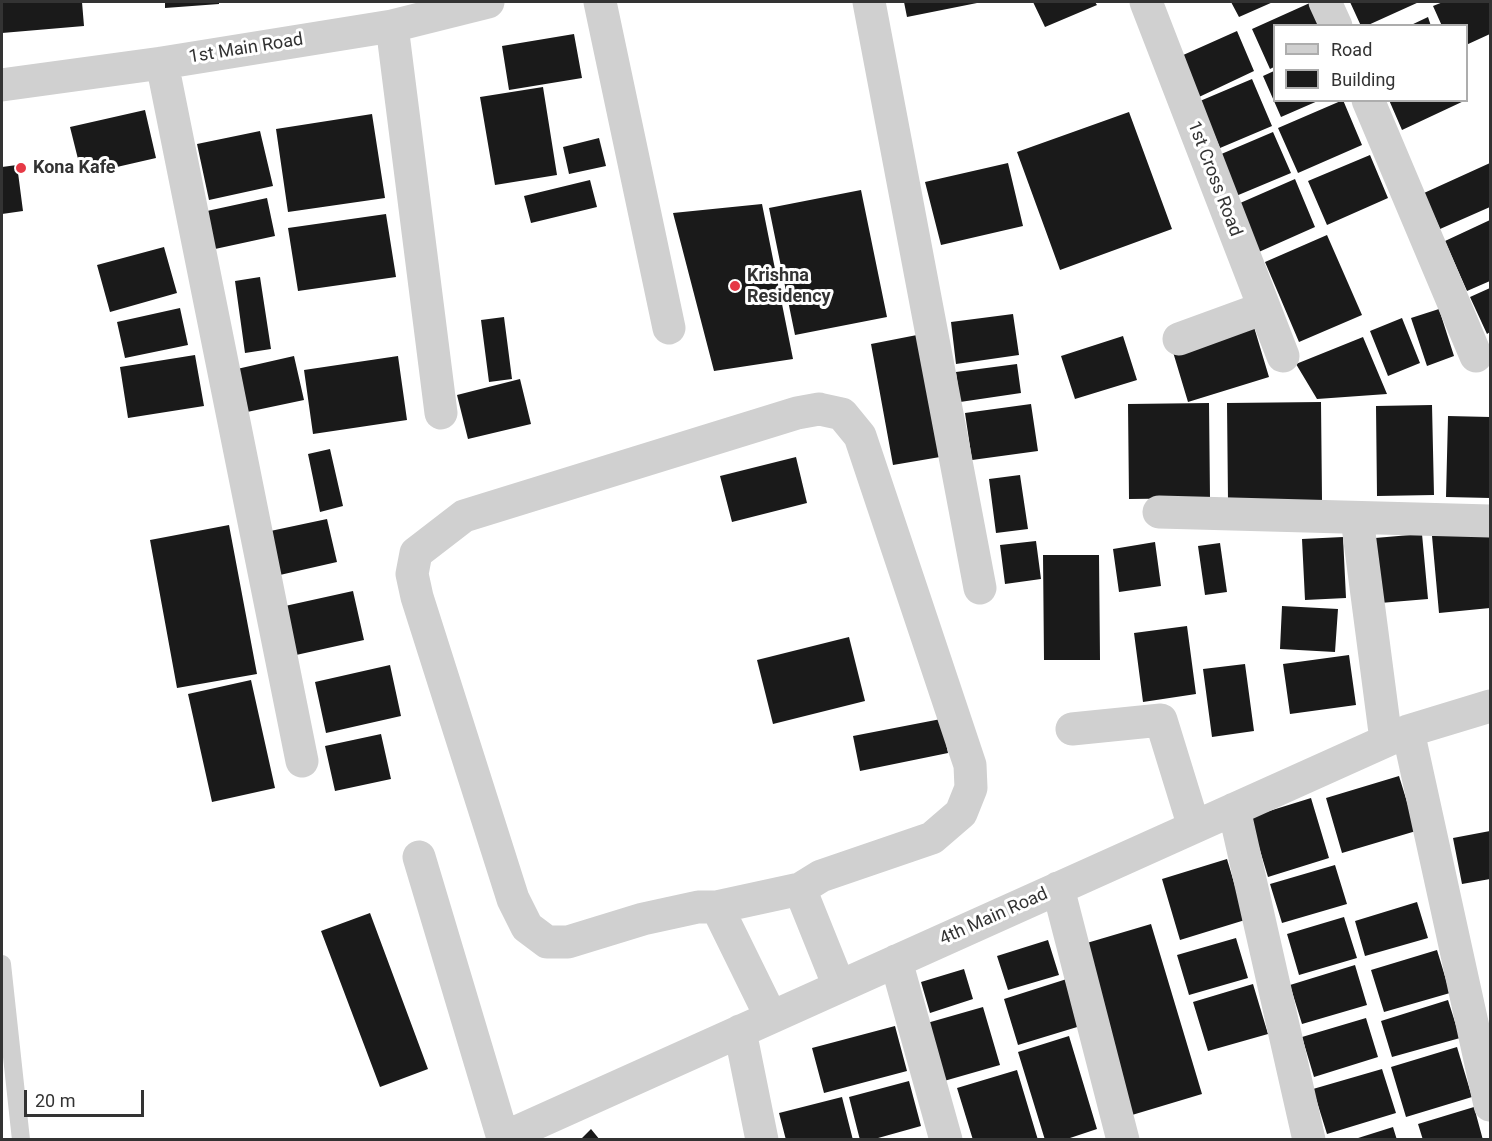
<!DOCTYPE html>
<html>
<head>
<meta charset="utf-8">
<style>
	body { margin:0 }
	#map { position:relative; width:1492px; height:1141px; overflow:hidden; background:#fff; font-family:Roboto,sans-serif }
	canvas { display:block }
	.frame { position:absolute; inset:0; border:3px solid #333; pointer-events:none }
	.legend { position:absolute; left:1273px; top:24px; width:195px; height:78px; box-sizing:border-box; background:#fff; border:2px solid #adadad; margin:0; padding:8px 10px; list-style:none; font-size:18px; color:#333 }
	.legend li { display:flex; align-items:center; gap:12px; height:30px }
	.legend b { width:30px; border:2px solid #adadad }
	.scale { position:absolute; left:24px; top:1090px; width:120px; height:27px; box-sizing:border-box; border:3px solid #333; border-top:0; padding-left:8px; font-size:18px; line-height:21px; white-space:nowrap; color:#333; -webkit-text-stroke:4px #fff; paint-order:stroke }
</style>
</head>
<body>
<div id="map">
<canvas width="1492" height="1141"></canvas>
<div class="frame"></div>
<ul class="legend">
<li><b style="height:8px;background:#d0d0d0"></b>Road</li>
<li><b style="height:16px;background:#1a1a1a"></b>Building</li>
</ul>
<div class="scale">20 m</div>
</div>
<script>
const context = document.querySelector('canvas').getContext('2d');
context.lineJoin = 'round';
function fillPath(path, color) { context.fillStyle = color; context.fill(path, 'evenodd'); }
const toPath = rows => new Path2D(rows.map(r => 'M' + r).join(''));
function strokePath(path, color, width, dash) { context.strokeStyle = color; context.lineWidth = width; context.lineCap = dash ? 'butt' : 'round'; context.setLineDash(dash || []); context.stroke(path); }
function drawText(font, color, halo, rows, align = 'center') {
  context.font = font + ' Roboto,sans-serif'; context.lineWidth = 6; context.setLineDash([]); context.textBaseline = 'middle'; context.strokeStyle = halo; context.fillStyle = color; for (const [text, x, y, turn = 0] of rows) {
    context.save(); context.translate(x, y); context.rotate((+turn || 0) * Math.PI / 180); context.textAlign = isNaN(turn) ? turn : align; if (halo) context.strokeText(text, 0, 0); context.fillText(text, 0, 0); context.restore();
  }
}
const building = toPath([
	[2,2,82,2,84,26,2,33],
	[165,2,219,2,219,4,165,8],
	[904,2,977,2,977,3,907,17],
	[1033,2,1095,2,1097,5,1045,27],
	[1231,2,1273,2,1239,17],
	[1312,2,1329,26,1274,26,1274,67,1270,69,1252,29],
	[1350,2,1419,2,1366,26,1361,26],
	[1443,2,1490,2,1490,34,1466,45,1466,26,1442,26,1433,6],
	[1428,17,1431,26,1409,26],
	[1237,31,1254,71,1199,97,1181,56],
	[574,34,582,78,509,90,502,46],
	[1274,71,1274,100,1320,100,1281,117,1263,76],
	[1252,79,1272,126,1220,148,1200,101],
	[543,87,557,175,495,185,480,97],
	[1343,100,1362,145,1298,173,1278,128],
	[1389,100,1466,100,1402,130],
	[145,110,156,158,82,175,70,127],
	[1129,112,1172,229,1060,270,1017,152],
	[372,114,385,198,288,212,276,129],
	[260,131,273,186,209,200,197,144],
	[1273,132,1291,173,1236,196,1219,155],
	[599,138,606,166,569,174,563,147],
	[1370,155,1388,198,1327,225,1308,181],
	[1008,163,1023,226,941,245,925,182],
	[1490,163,1490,207,1440,229,1424,193],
	[17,165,23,211,2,214,2,167],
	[1295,179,1315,227,1252,255,1231,207],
	[590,180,597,207,531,223,524,196],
	[861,190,887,317,795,335,769,208],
	[267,198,275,236,215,249,207,211],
	[762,204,793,359,714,371,673,213],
	[386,214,396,277,298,291,288,228],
	[1490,220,1490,281,1467,291,1445,241],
	[1327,235,1362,315,1299,342,1265,262],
	[164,247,177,293,110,312,97,265],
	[260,277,271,349,245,353,235,281],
	[1490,288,1490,332,1487,334,1470,297],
	[180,308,188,345,125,358,117,322],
	[1439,309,1454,356,1427,366,1411,318],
	[1013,314,1019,355,956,364,951,322],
	[504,317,512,379,489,382,481,320],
	[1402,318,1420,363,1388,376,1370,331],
	[1254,327,1269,377,1188,402,1173,352],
	[917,335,940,457,893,465,871,344],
	[1123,336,1137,380,1075,399,1061,356],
	[1363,337,1387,394,1317,399,1296,364],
	[195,355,204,406,128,418,120,367],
	[294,356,304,400,247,412,237,369],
	[398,356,407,420,313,434,304,370],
	[1017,364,1021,393,960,402,956,372],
	[520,379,531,424,468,439,457,395],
	[1321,402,1322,500,1228,501,1227,403],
	[1209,403,1210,498,1129,499,1128,404],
	[1031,404,1038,451,972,460,965,413],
	[1432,405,1434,495,1377,496,1376,406],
	[1448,416,1490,417,1490,498,1446,497],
	[330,449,343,506,320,512,308,454],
	[796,457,807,503,732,522,720,476],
	[1020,475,1028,529,996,533,989,479],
	[327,519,337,562,271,577,261,533],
	[229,525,257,674,177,688,150,540],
	[1490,531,1490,608,1439,613,1432,536],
	[1422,534,1428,599,1380,603,1375,538],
	[1343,537,1346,598,1305,600,1302,539],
	[1036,541,1041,579,1005,584,1000,545],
	[1155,542,1161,586,1119,592,1113,549],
	[1220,543,1227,592,1205,595,1198,546],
	[1043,555,1099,555,1100,660,1044,660],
	[353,591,364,640,296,655,285,606],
	[1282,606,1338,609,1335,652,1280,649],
	[1187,626,1196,694,1143,702,1134,633],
	[849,637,865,701,773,724,757,660],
	[1349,655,1356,705,1290,714,1283,664],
	[1245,664,1254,731,1212,737,1203,669],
	[390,665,401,716,326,733,315,682],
	[251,680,275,788,212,802,188,694],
	[941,719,948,753,860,771,853,736],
	[381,734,391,779,335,791,325,746],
	[1399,776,1416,831,1342,853,1326,798],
	[1311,798,1329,858,1268,877,1250,817],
	[1490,831,1490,879,1462,884,1453,838],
	[1227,859,1245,920,1180,940,1162,879],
	[1335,865,1347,904,1282,923,1270,884],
	[1417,902,1428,938,1365,956,1355,921],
	[370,913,428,1069,380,1087,321,931],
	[1344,917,1357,958,1299,975,1287,934],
	[1151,924,1202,1094,1132,1115,1080,945],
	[1236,938,1248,978,1189,995,1177,955],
	[1048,940,1059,975,1008,990,997,956],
	[1437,950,1450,993,1384,1012,1371,970],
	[1355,965,1367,1005,1302,1024,1290,985],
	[964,969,973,999,930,1013,921,982],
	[1073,977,1087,1024,1018,1045,1004,999],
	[1253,984,1268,1034,1208,1051,1193,1002],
	[1448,1000,1460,1038,1392,1057,1381,1021],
	[983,1007,1000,1065,944,1081,927,1023],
	[1366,1018,1378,1057,1314,1077,1302,1037],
	[895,1026,907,1071,824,1093,812,1048],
	[1069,1036,1097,1129,1064,1140,1045,1140,1018,1052],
	[1457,1047,1472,1097,1406,1117,1391,1067],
	[1382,1069,1396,1113,1327,1134,1313,1089],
	[1017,1070,1038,1140,973,1140,957,1088],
	[909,1081,921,1126,871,1140,860,1140,849,1097],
	[842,1097,853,1140,786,1140,779,1113],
	[1474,1107,1483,1140,1423,1140,1418,1124],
	[1393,1127,1397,1140,1355,1140,1355,1139],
	[591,1129,600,1140,580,1140]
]);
const service = toPath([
	[2,964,21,1140]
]);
const minor = toPath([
	[600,2,669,328],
	[869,2,980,588],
	[1146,2,1283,356],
	[1325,2,1336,26],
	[392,26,441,413],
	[162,63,302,761],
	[2,85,162,63,392,26,488,2],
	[1368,100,1476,356],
	[1179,339,1264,308],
	[819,409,842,414,860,436,970,765,971,788,961,813,932,838,821,876,800,889,717,907,698,907,643,919,568,942,547,942,527,927,513,899,417,597,412,574,416,553,464,516,797,413,819,409],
	[1159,512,1490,521],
	[1357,518,1386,740],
	[1072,729,1161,720,1194,827],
	[1408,731,1490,1105],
	[1234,809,1309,1140],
	[419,857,503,1138],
	[1058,888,1123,1140],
	[800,889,839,986],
	[717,907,771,1017],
	[896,961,946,1140],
	[740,1031,762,1140],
	[502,1140,503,1138,1408,731,1490,706]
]);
const markers = [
	[21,168,6,"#e63946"],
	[735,286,6,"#e63946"]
];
const streetNames = [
	["1st Main Road",246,49,-9],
	["1st Cross Road",1214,179,69],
	["4th Main Road",994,917,-24]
];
const poiNames = [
	["Kona Kafe",33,168],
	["Krishna",747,276],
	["Residency",747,297]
];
fillPath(building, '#1a1a1a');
strokePath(service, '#d0d0d0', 18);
strokePath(minor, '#d0d0d0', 33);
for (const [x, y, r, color] of markers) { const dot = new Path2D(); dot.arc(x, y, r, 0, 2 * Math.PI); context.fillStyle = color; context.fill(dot); strokePath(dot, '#fff', 2); }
drawText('18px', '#333', '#fff', streetNames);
drawText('bold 18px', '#333', '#fff', poiNames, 'left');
</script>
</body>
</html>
